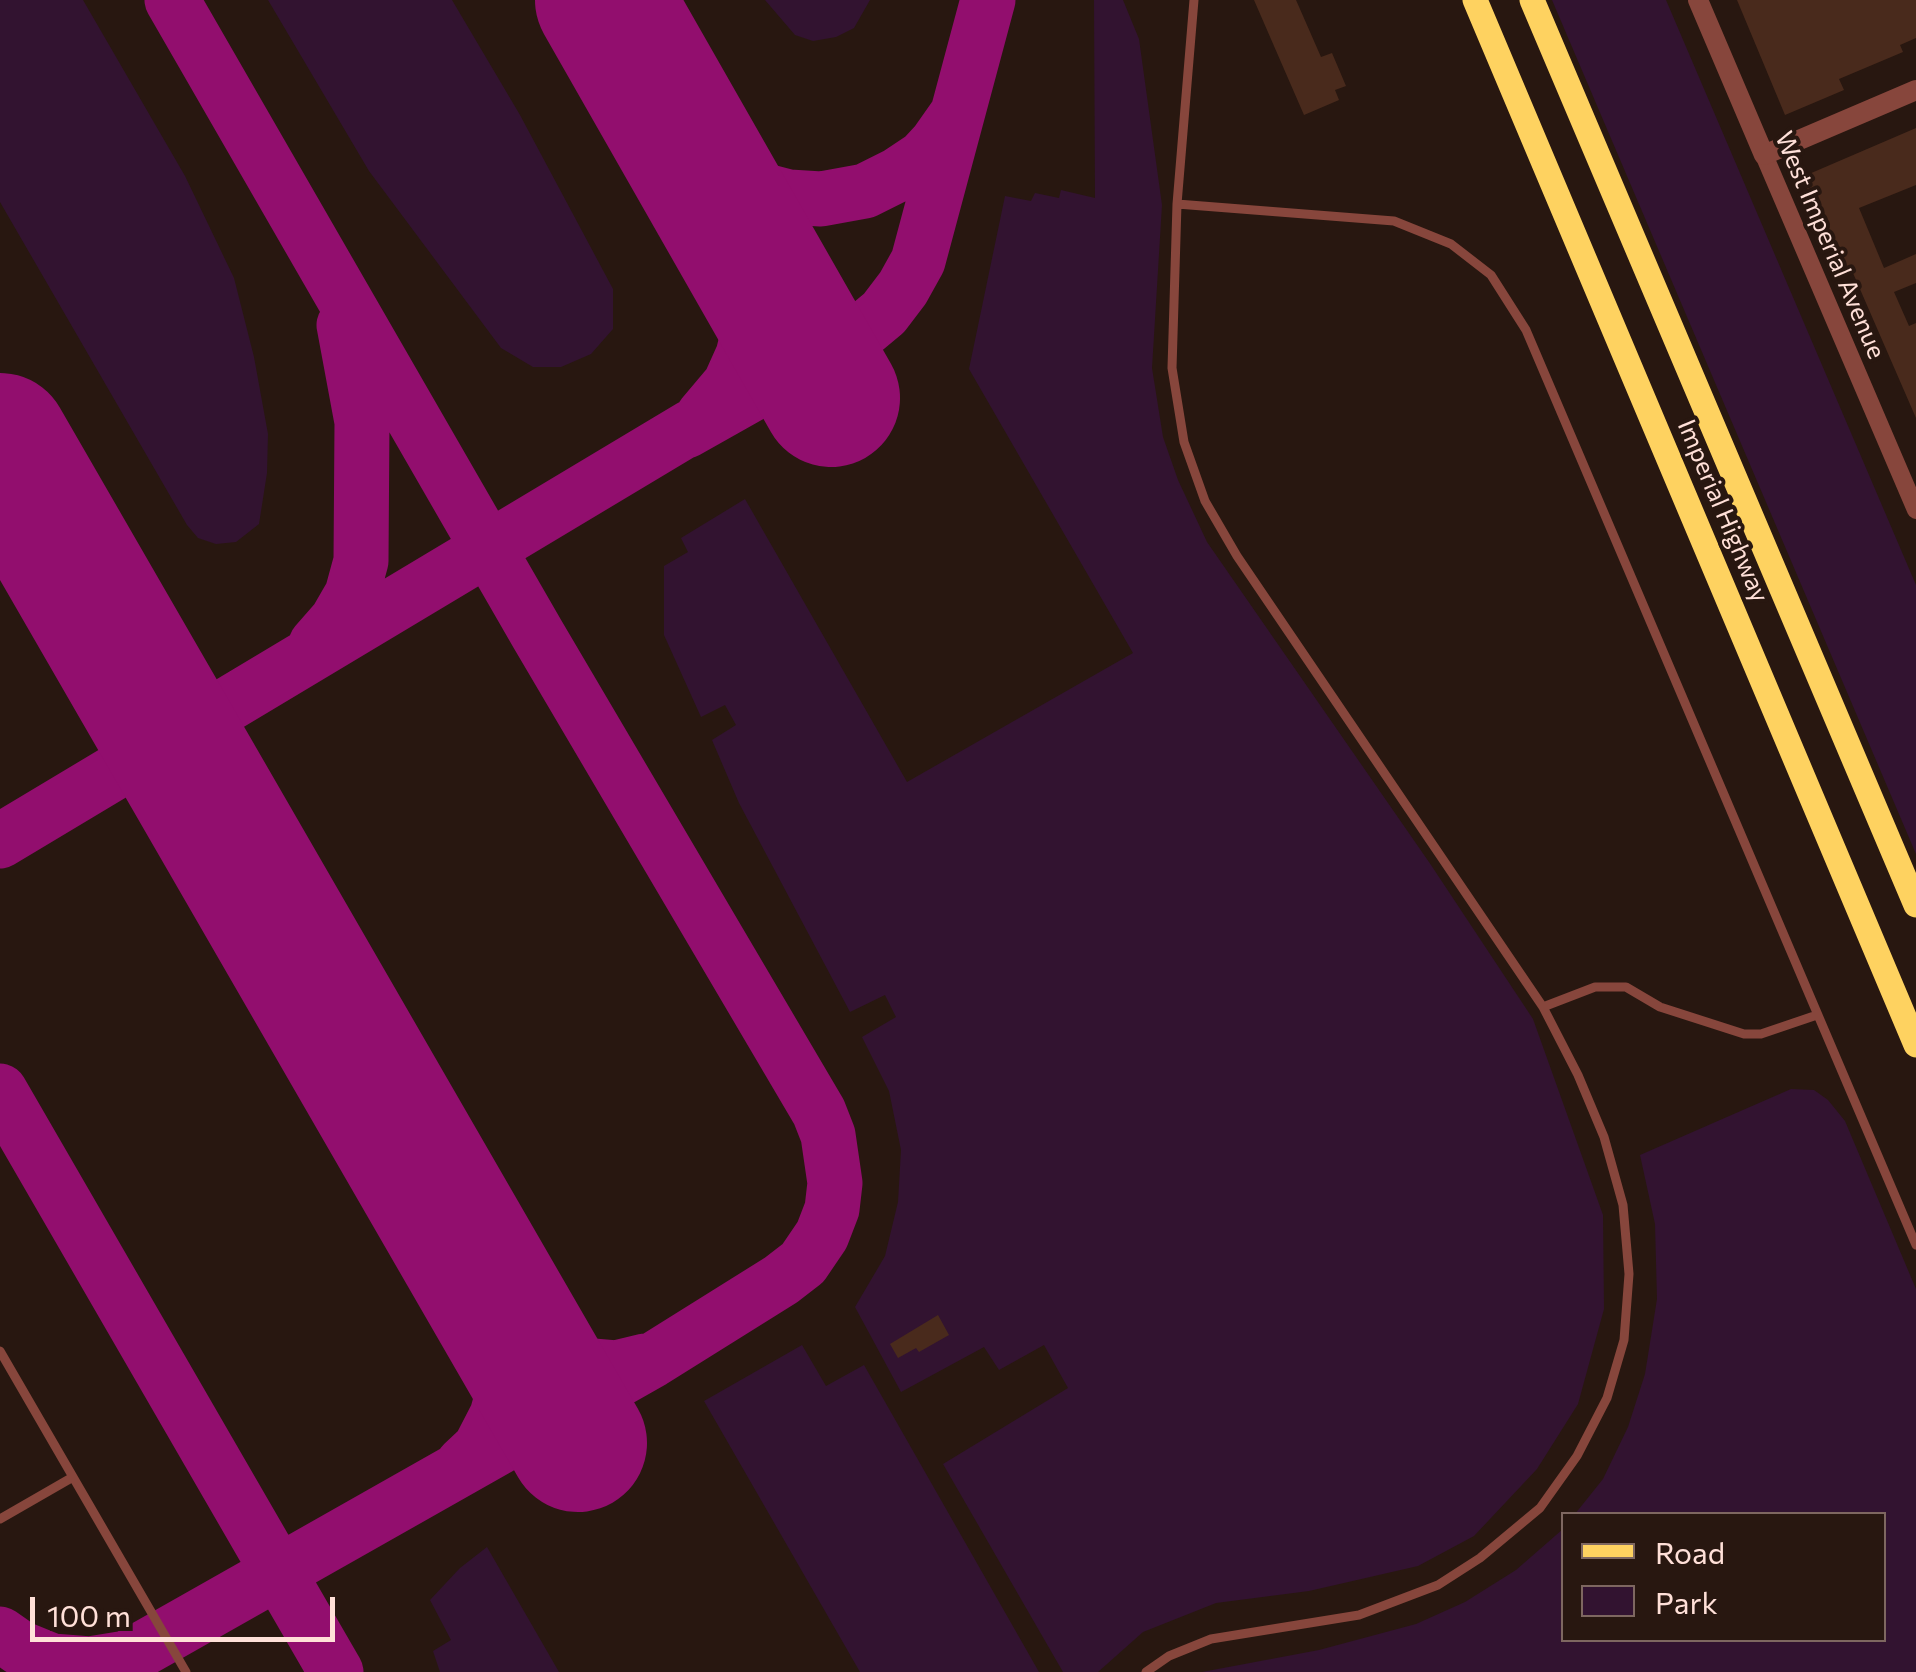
<!DOCTYPE html>
<html>
<head>
<meta charset="utf-8">
<style>
	body { margin:0 }
	#map { position:relative; width:1916px; height:1672px; overflow:hidden; background:#281710; font-family:Commissioner,sans-serif }
	canvas { display:block }
	.legend { position:absolute; left:1561px; top:1512px; width:325px; height:130px; box-sizing:border-box; background:#281710; border:2px solid #7e6760; margin:0; padding:12px 18px; list-style:none; font-size:30px; color:#ffe0d8 }
	.legend li { display:flex; align-items:center; gap:20px; height:50px }
	.legend b { width:50px; border:2px solid #7e6760 }
	.scale { position:absolute; left:30px; top:1597px; width:305px; height:45px; box-sizing:border-box; border:5px solid #ffe0d8; border-top:0; padding-left:12px; font-size:30px; line-height:35px; white-space:nowrap; color:#ffe0d8; -webkit-text-stroke:8px #281710; paint-order:stroke }
</style>
</head>
<body>
<div id="map">
<canvas width="1916" height="1672"></canvas>
<ul class="legend">
<li><b style="height:12px;background:#fed260"></b>Road</li>
<li><b style="height:28px;background:#321330"></b>Park</li>
</ul>
<div class="scale">100 m</div>
</div>
<script>
const context = document.querySelector('canvas').getContext('2d');
context.lineJoin = 'round';
function fillPath(path, color) { context.fillStyle = color; context.fill(path, 'evenodd'); }
const toPath = rows => new Path2D(rows.map(r => 'M' + r).join(''));
function strokePath(path, color, width, dash) { context.strokeStyle = color; context.lineWidth = width; context.lineCap = dash ? 'butt' : 'round'; context.setLineDash(dash || []); context.stroke(path); }
function drawText(font, color, halo, rows, align = 'center') {
  context.font = font + ' Commissioner,sans-serif'; context.lineWidth = 8; context.setLineDash([]); context.textBaseline = 'middle'; context.strokeStyle = halo; context.fillStyle = color; for (const [text, x, y, turn = 0] of rows) {
    context.save(); context.translate(x, y); context.rotate((+turn || 0) * Math.PI / 180); context.textAlign = isNaN(turn) ? turn : align; if (halo) context.strokeText(text, 0, 0); context.fillText(text, 0, 0); context.restore();
  }
}
const green = toPath([
	[0,0,83,0,185,176,234,278,254,357,268,434,267,473,259,524,236,542,216,544,198,538,187,525,0,202],
	[268,0,452,0,520,115,613,289,613,329,591,354,561,367,533,367,501,348,369,171],
	[765,0,870,0,854,28,836,37,813,41,795,35],
	[1094,0,1123,0,1139,39,1162,205,1152,368,1163,437,1178,480,1207,542,1431,865,1533,1019,1603,1215,1604,1309,1578,1404,1537,1469,1474,1536,1418,1566,1309,1591,1216,1603,1143,1632,1098,1672,1063,1672,943,1464,1068,1388,1044,1345,999,1370,984,1347,901,1392,855,1307,885,1256,898,1202,901,1150,889,1091,862,1037,896,1017,885,995,850,1012,739,803,712,740,736,725,725,705,701,717,664,635,664,566,688,552,681,538,745,499,907,782,1133,653,969,369,1005,196,1031,201,1035,193,1059,198,1061,190,1095,198],
	[1552,0,1666,0,1916,585,1916,854],
	[1791,1089,1814,1090,1828,1100,1845,1121,1916,1289,1916,1672,1202,1672,1319,1650,1416,1624,1465,1602,1516,1570,1563,1529,1564,1640,1884,1640,1884,1514,1575,1514,1603,1479,1628,1427,1645,1374,1657,1299,1655,1224,1640,1155],
	[802,1345,826,1386,864,1365,1039,1672,860,1672,704,1401],
	[487,1547,559,1672,440,1672,433,1651,451,1640,430,1600,460,1568]
]);
const taxiway = toPath([
	[607,0,694,142,728,172,762,190,789,197,821,199,865,191,899,174,923,158,936,144,955,117],
	[684,147,742,252,751,287,751,323,743,355,730,384,703,416],
	[686,431,860,333,884,313,903,288,918,261,988,0],
	[316,644,337,620,352,594,361,561,362,422,344,325],
	[0,841,691,427],
	[0,1091,336,1672],
	[504,1314,525,1336,550,1352,581,1365,616,1368,645,1361],
	[463,1464,480,1448,497,1415,506,1383,509,1351,504,1314],
	[0,1634,20,1648,52,1661,90,1664,127,1658],
	[102,1672,653,1360,781,1280,803,1263,822,1235,832,1209,835,1183,828,1135,819,1112,538,635,172,0]
]);
const runway = toPath([
	[604,0,831,398],
	[0,442,578,1443]
]);
const building = toPath([
	[1254,0,1296,0,1321,57,1332,53,1346,86,1335,90,1339,100,1304,115],
	[1737,0,1916,0,1916,38,1900,45,1903,52,1839,79,1844,90,1785,115],
	[1916,128,1916,185,1859,208,1884,268,1916,254,1916,283,1894,292,1909,326,1916,323,1916,418,1853,273,1843,273,1802,177],
	[938,1315,949,1335,919,1352,916,1348,898,1358,890,1344]
]);
const service = toPath([
	[1177,204,1394,221,1451,244,1491,275,1526,330,1916,1245],
	[1543,1007,1595,987,1626,987,1660,1007,1744,1034,1761,1034,1817,1015],
	[0,1351,186,1672],
	[0,1519,73,1477],
	[1146,1672,1169,1656,1211,1639,1359,1615,1438,1585,1480,1558,1540,1508,1577,1456,1607,1398,1624,1340,1629,1274,1623,1205,1604,1137,1578,1075,1543,1007,1237,556,1205,501,1184,442,1172,368,1177,204,1194,0]
]);
const minor = toPath([
	[1764,155,1916,510]
]);
const tertiary = toPath([
	[1698,0,1764,155,1916,90]
]);
const primary = toPath([
	[1475,0,1916,1045],
	[1532,0,1916,905]
]);
const streetNames = [
	["West Imperial Avenue",1830,245,67],
	["Imperial Highway",1723,511,67]
];
fillPath(green, '#321330');
strokePath(taxiway, '#920e6e', 55);
strokePath(runway, '#920e6e', 138);
fillPath(building, '#492a1c');
strokePath(service, '#87463c', 9);
strokePath(minor, '#87463c', 18);
strokePath(tertiary, '#87463c', 20);
strokePath(primary, '#fed260', 25);
drawText('25px', '#ffe0d8', '#281710', streetNames);
</script>
</body>
</html>
